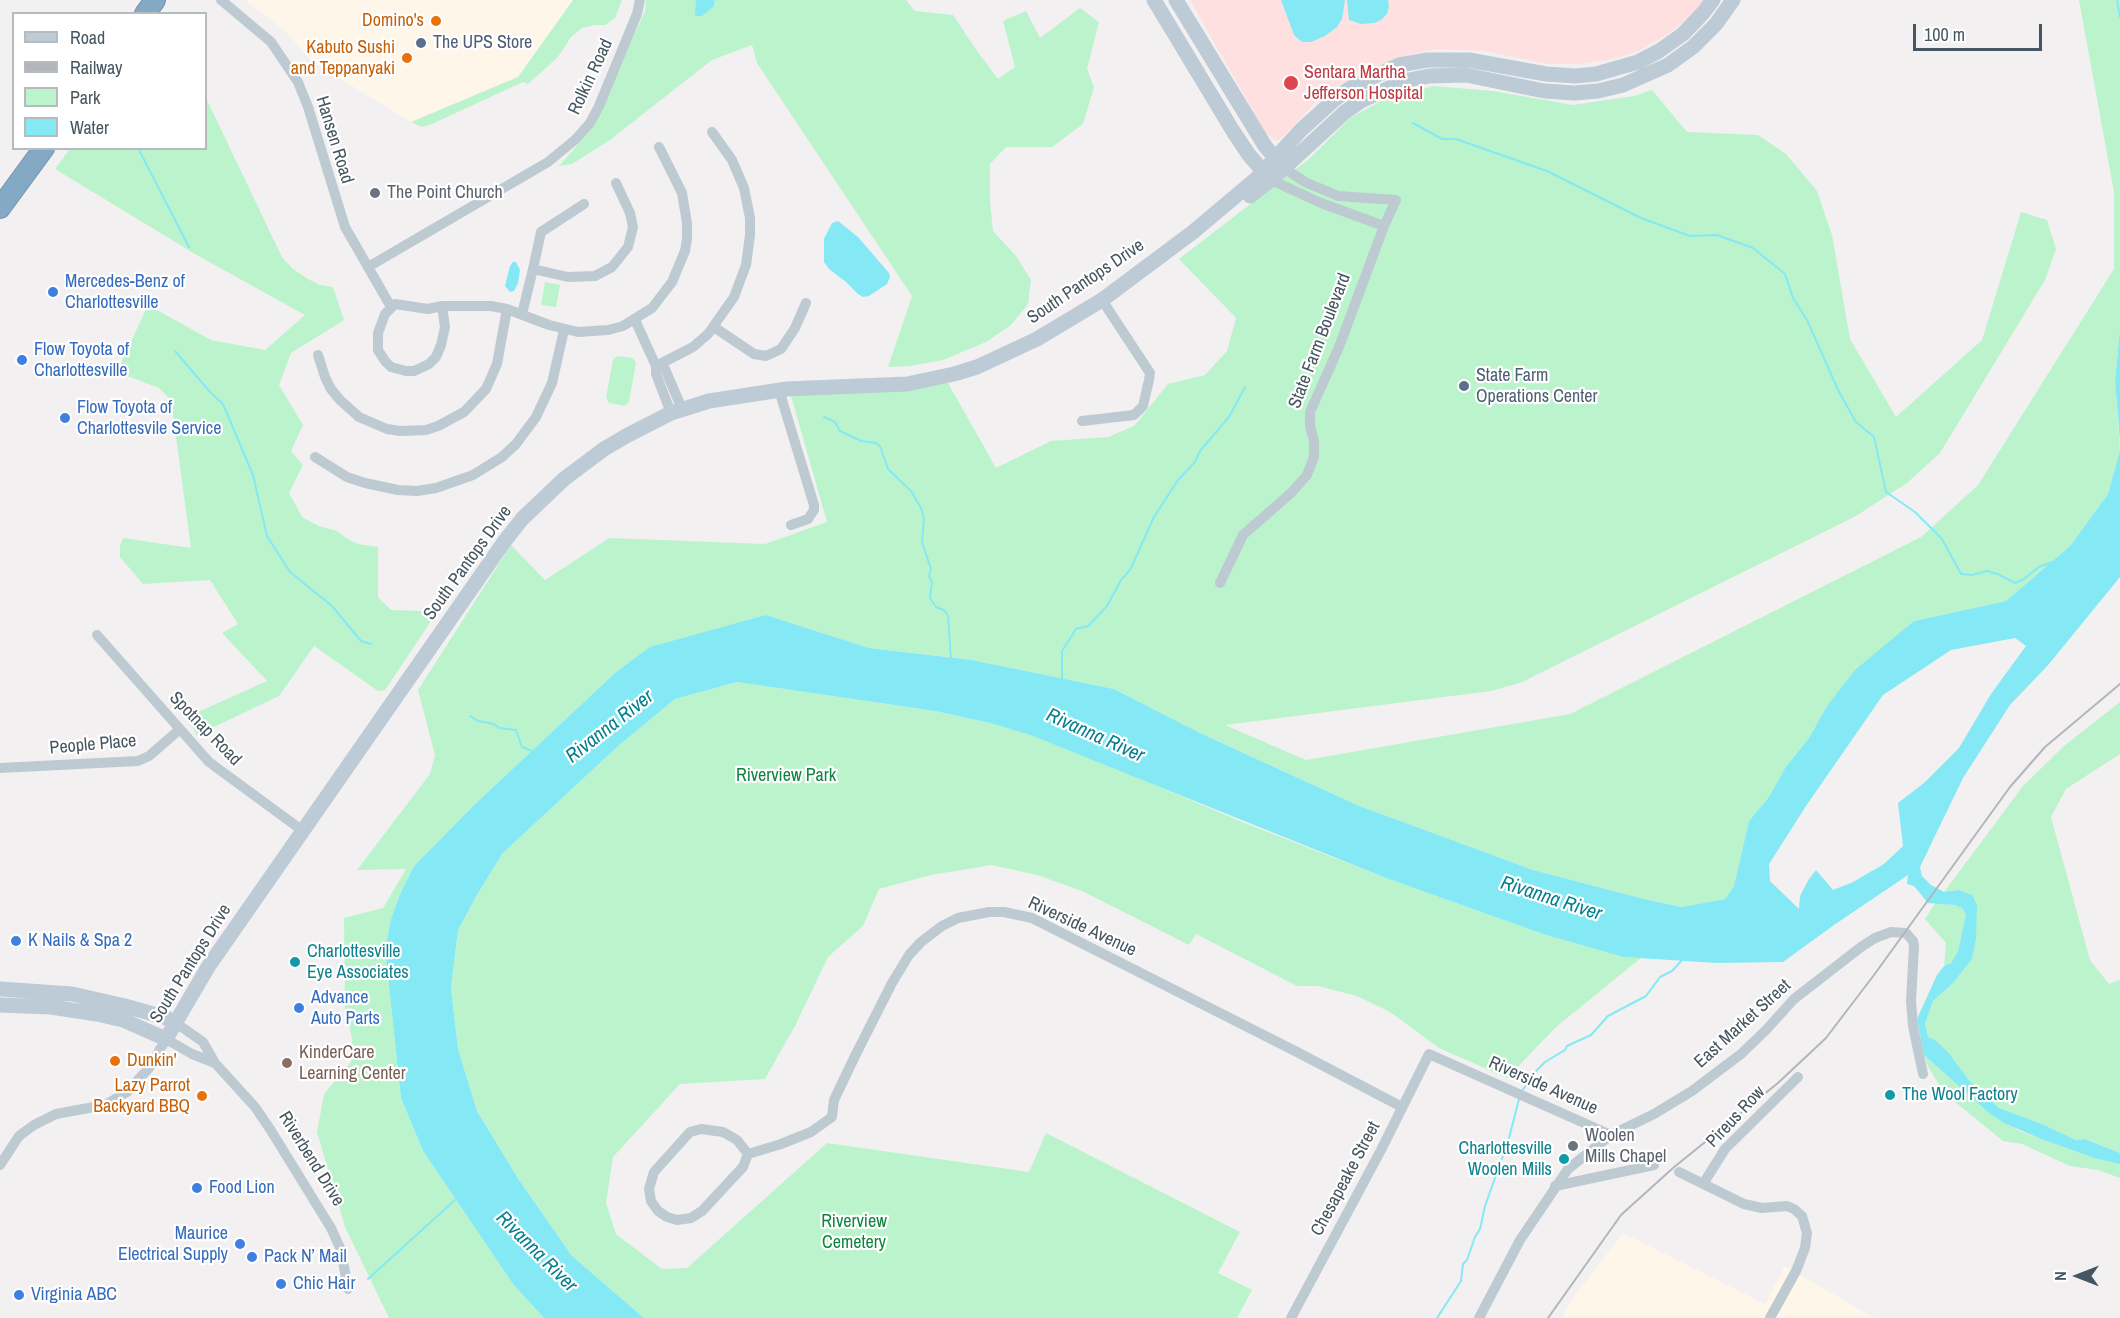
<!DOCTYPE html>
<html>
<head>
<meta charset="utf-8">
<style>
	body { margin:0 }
	#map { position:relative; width:2120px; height:1318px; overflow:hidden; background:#f3f0f1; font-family:"Archivo Narrow",sans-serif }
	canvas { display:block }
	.legend { position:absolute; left:12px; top:12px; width:195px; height:138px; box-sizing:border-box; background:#fff; border:2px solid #b5bbbf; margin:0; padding:8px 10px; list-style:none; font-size:18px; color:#465660 }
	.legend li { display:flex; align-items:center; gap:12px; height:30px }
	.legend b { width:30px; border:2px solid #b5bbbf }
	.north { position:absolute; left:2048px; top:1246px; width:60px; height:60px; -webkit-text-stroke:4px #fff; paint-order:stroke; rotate:270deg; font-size:16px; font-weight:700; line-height:24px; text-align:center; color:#465660 }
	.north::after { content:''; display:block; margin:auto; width:21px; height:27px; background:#465660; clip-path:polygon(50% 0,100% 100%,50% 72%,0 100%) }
	.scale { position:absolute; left:1913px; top:24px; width:129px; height:27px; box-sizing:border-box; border:3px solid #465660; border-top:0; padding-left:8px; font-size:18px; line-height:21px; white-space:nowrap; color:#465660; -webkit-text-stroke:4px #fff; paint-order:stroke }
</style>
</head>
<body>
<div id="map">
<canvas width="2120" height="1318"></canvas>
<ul class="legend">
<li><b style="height:8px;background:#bccbd6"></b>Road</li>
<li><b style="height:8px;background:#b2b6bb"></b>Railway</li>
<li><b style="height:16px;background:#bbf4cc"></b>Park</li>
<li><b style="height:16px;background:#84e9f5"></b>Water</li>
</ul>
<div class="north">N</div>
<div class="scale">100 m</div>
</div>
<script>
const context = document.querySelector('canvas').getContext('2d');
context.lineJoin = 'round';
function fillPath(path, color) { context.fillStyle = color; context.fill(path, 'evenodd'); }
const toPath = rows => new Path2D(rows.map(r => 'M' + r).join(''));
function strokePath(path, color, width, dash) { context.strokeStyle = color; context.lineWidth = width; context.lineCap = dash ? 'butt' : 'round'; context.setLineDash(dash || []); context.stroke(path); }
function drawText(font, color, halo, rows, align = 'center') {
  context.font = font + ' "Archivo Narrow",sans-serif'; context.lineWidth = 4.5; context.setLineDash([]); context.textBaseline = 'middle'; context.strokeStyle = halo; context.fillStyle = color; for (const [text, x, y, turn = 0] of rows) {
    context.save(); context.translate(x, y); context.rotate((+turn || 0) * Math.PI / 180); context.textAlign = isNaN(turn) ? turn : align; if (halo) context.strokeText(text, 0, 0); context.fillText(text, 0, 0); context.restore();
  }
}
const commercial = toPath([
	[245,0,573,0,518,77,411,122,313,62,285,31],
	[1623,1233,1765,1304,1785,1266,1874,1318,1563,1318,1570,1302]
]);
const medical = toPath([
	[1190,0,1704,0,1691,16,1669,33,1639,51,1613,59,1580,64,1549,64,1484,51,1437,49,1412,54,1369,69,1320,97,1286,134,1277,141,1265,132]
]);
const green = toPath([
	[573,0,622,0,615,18,605,25,594,25,582,28,571,37,558,57,528,84,523,82,432,124,422,127,411,122,518,77],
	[646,0,696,0,696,16,714,6,715,0,906,0,915,11,953,15,977,51,998,79,1015,67,1003,21,1026,11,1040,38,1080,8,1099,22,1087,69,1094,87,1083,124,1052,147,1006,147,990,164,990,201,993,231,1016,256,1031,280,1028,304,1011,325,986,342,943,360,910,366,888,367,912,296,757,63,752,45,712,60,610,140,572,164,559,166,589,132,645,11],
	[2079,0,2120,0,2120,329,2115,381,2120,450,2108,494,2070,546,2006,601,1914,621,1827,706,1809,738,1785,768,1769,797,1749,821,1734,886,1725,899,1683,907,1648,900,1533,870,1357,805,1200,733,1114,689,972,660,869,648,766,615,615,673,475,804,414,866,400,894,391,919,385,949,401,1098,423,1151,513,1284,544,1318,389,1318,345,1227,317,1132,324,1094,351,1062,352,1039,345,1008,344,918,383,908,406,869,357,870,430,774,435,755,418,690,511,545,545,580,609,538,765,544,827,522,791,396,948,383,996,468,1051,441,1108,437,1134,426,1168,384,1205,375,1227,351,1236,318,1179,259,1310,158,1350,118,1392,95,1434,86,1493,91,1573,105,1634,96,1652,90,1687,132,1758,135,1786,154,1817,191,1832,235,1850,339,1896,417,1982,340,2021,212,2047,220,2056,249,2045,280,1940,453,1907,483,1856,516,1520,683,1491,691,1225,725,1306,760,1570,714,1921,537,1978,485,2114,269,2114,192],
	[206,98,282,257,293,269,308,279,320,285,333,287,344,320,291,353,279,385,303,425,291,451,303,465,289,493,302,517,319,526,337,531,346,538,358,544,378,547,378,597,391,610,422,611,441,606,385,690,378,691,314,646,279,696,214,727,206,728,197,736,187,717,267,681,222,633,238,624,210,580,143,584,120,557,120,546,123,538,191,548,171,400,159,388,117,372,148,305,211,340,265,350,305,315,195,254,55,169,70,149,206,148],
	[545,282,560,285,556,307,541,305],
	[617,356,633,358,636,363,629,402,625,406,609,403,606,398,613,360],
	[737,682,935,711,990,723,1033,736,1108,765,1242,822,1386,878,1543,934,1623,957,1641,958,1556,1027,1507,1078,1439,1048,1390,1012,1357,996,1318,986,1297,986,1196,934,1189,945,1082,891,1037,875,992,865,931,875,879,889,863,926,828,957,795,1026,765,1079,680,1084,613,1157,606,1203,616,1234,662,1269,687,1268,827,1143,1029,1172,1046,1133,1240,1232,1218,1273,1252,1290,1237,1318,644,1318,572,1256,519,1180,477,1111,458,1049,451,988,458,930,477,895,502,854,616,748,675,699],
	[2120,702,2120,754,2066,789,2051,817,2090,960,2109,984,2120,980,2120,1153,2086,1139,2076,1140,2042,1124,1999,1108,1969,1080,1948,1052,1934,1039,1928,1037,1925,1024,1933,1001,1954,982,1972,959,1976,940,1958,890,1944,892,2023,786,2064,746],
	[1935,903,1955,905,1962,908,1966,914,1958,951,1951,963,1944,966,1946,943,1925,919],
	[1924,1055,1990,1114,2020,1131,2041,1139,2094,1158,2118,1163,2120,1164,2120,1178,2098,1170,2070,1166,2022,1144,2003,1141,1943,1092,1928,1066]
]);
const water = toPath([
	[696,0,715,0,714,6,702,16,695,16],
	[1281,0,1345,0,1342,19,1337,27,1325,36,1311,42,1302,42,1294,35],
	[1347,0,1388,0,1389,6,1387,14,1381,20,1374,23,1361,24,1349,20],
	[838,221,858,237,889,273,890,277,887,284,869,296,863,297,858,294,846,282,829,269,824,262,824,239,832,223],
	[513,262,516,262,520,270,518,283,514,291,510,292,505,286,510,266],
	[2120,329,2120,442,2115,381],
	[2120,450,2120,577,2049,664,2010,705,1963,778,1920,867,1922,876,1931,885,1944,892,1958,890,1972,895,1977,905,1976,940,1972,959,1954,982,1933,1001,1925,1024,1928,1037,1934,1039,1948,1052,1969,1080,1999,1108,2042,1124,2076,1140,2085,1139,2120,1153,2120,1164,2094,1158,2041,1139,2004,1123,1990,1114,1924,1055,1917,1019,1937,975,1944,966,1951,963,1958,951,1966,914,1962,908,1955,905,1928,903,1914,886,1907,884,1908,875,1834,925,1783,962,1717,963,1623,957,1543,934,1386,878,1033,736,990,723,935,711,737,682,675,699,616,748,502,854,477,895,458,930,451,988,458,1049,477,1111,519,1180,572,1256,644,1318,544,1318,513,1284,423,1151,401,1098,385,949,391,919,400,894,414,866,475,804,615,673,650,647,766,615,869,648,972,660,1114,689,1200,733,1357,805,1533,870,1648,900,1682,907,1725,899,1734,886,1749,821,1769,797,1785,768,1809,738,1827,706,1855,670,1914,621,2006,601,2070,546,2108,494],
	[2015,638,2026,646,1991,694,1959,748,1924,783,1898,803,1903,846,1884,864,1853,882,1833,890,1816,870,1809,879,1800,896,1799,909,1770,881,1769,864,1806,806,1883,695,1951,650]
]);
const stream = toPath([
	[2117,0,2120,17],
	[1413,123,1442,139,1456,139,1547,171,1641,218,1690,236,1717,235,1753,248,1785,274,1793,298,1807,320,1839,392,1856,422,1874,437,1886,492,1915,512,1942,539,1961,574,1972,575,1987,571,1998,574,2015,583,2024,579,2039,567,2052,562],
	[138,148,189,247],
	[175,351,210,392,223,404,253,475,267,536,290,572,332,606,361,641,371,644],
	[824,417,835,422,840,431,861,441,876,443,880,446,888,469,911,491,921,508,924,519,922,542,931,569,929,576,932,582,930,598,936,607,944,610,948,616,951,659],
	[1062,681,1062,651,1076,629,1088,626,1107,606,1121,580,1130,570,1154,517,1178,480,1195,462,1200,451,1229,417,1245,387],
	[470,716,478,721,494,724,499,728,516,730,522,747,532,751],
	[1522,1091,1534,1073,1545,1062,1565,1050,1567,1046,1591,1035,1608,1016,1646,996,1660,977,1672,971,1683,959],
	[368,1279,455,1200],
	[1437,1318,1461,1281,1463,1264,1467,1260,1475,1237,1480,1229,1485,1206,1508,1142,1519,1099]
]);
const street = toPath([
	[221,0,271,42,298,82,308,107,345,227,391,307],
	[1271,180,1321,203,1384,226],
	[368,267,548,162,576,139,590,123,599,106,637,14,640,0],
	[533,269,541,232,584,204],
	[442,306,445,327,441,345,436,357,429,364,414,371,406,371,391,367,385,361,378,350,378,333,385,314,395,304,428,309,442,306,491,306,507,309,549,325,578,332,608,330,623,326,652,308,672,282,685,251,687,239,687,223,682,193,659,147],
	[522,314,533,269,568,277,595,276,612,267,628,247,633,227,630,213,616,183],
	[635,320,656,366,656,374,671,413],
	[714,327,754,354,766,356,781,349,795,328,806,303],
	[318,355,325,377,331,389,340,400,359,417,387,429,400,431,426,430,438,426,464,412,486,389,497,364,507,309],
	[656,366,693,347,708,334,734,297,746,265,750,235,750,218,744,188,732,160,712,132],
	[656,366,665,369,682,409],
	[779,390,814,505,814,510,808,519,791,525],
	[1082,421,1134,415,1143,406,1149,380,1150,373,1102,300],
	[315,457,347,477,365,483,398,490,417,491,436,488,473,475,502,457,516,444,536,417,552,383,564,330],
	[1220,583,1243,535,1292,492,1307,475,1314,457,1314,441,1310,426,1310,412,1339,347,1384,226,1396,200,1338,196,1305,182,1284,168],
	[97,635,209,762,303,831],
	[0,768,138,761,149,756,179,730],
	[176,1023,203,1042,215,1063,255,1107,270,1129,331,1228,341,1250,348,1289],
	[748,1154,743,1167,702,1211,691,1218,677,1220,667,1217,658,1211,651,1201,649,1189,654,1172,690,1132,701,1129,723,1132,737,1140,748,1154,781,1144,811,1132,832,1117,834,1100,855,1056,892,983,909,955,921,942,942,926,958,918,989,912,1004,912,1032,918,1297,1052,1402,1107],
	[0,1165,19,1136,34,1125,56,1114,105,1105,127,1092,149,1068,166,1039,192,1054,215,1063],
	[1679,1172,1744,1204,1762,1208,1787,1206,1794,1209,1802,1216,1807,1233,1805,1248,1796,1271,1770,1318],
	[1703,1184,1725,1149,1798,1077],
	[1555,1186,1654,1165],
	[1291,1318,1381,1150,1429,1054,1611,1135],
	[1479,1318,1520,1240,1568,1169,1611,1135,1654,1114,1692,1091,1741,1054,1766,1030,1794,999,1861,947,1875,938,1891,932,1906,933,1913,941,1914,946,1911,1001,1913,1026,1923,1074]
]);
const secondary = toPath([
	[1154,0,1233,131,1249,155,1269,178],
	[1176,0,1265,146,1280,164],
	[1250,196,1271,180,1345,112,1361,101,1404,81,1429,76,1466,75,1544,91,1575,93,1598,91,1623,85,1668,65,1693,47,1716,24,1733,0],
	[0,989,72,994,125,1006,164,1017,176,1023],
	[0,1005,51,1007,97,1014,123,1020,166,1039,208,967,504,542,522,519,564,479,604,449,628,435,671,413,709,401,787,389,907,384,954,374,977,367,1037,339,1102,300,1193,232,1256,179,1301,130,1334,100,1349,89,1375,76,1399,65,1427,60,1469,60,1546,74,1575,76,1596,74,1638,62,1659,51,1683,34,1703,13,1713,0]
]);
const highway = toPath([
	[145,14,155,0],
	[0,208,44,148]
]);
const rail = toPath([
	[1548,1318,1621,1215,1673,1168,1778,1083,1826,1038,1874,975,2010,787,2045,747,2120,684]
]);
const markers = [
	[436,21,6,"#e8710a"],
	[421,43,6,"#5c6f8a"],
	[407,58,6,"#e8710a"],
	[1291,83,8,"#e0444e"],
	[375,193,6,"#6b7280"],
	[53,292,6,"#3f7fe0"],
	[22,360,6,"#3f7fe0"],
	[1464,386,6,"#5c6f8a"],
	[65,418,6,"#3f7fe0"],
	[16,941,6,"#3f7fe0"],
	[295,962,6,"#0f9aa8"],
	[299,1008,6,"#3f7fe0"],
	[115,1061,6,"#e8710a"],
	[287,1063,6,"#8d6e63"],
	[1890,1095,6,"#0f9aa8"],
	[202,1096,6,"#e8710a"],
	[1573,1146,6,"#6b7280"],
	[1564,1159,6,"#0f9aa8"],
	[197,1188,6,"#3f7fe0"],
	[240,1244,6,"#3f7fe0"],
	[252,1257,6,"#3f7fe0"],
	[281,1284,6,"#3f7fe0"],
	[19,1295,6,"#3f7fe0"]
];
const foodNames = [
	["Domino's",424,21],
	["Kabuto Sushi",395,48],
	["and Teppanyaki",395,69],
	["Dunkin'",127,1061,"left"],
	["Lazy Parrot",190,1086],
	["Backyard BBQ",190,1107]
];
const serviceNames = [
	["The UPS Store",433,43],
	["State Farm",1476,376],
	["Operations Center",1476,397]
];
const healthNames = [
	["Sentara Martha",1304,73],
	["Jefferson Hospital",1304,94]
];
const streetNames = [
	["Rolkin Road",591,77,-65],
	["Hansen Road",334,140,73],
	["South Pantops Drive",1086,282,-34],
	["State Farm Boulevard",1320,341,-69],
	["South Pantops Drive",468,563,-54],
	["Spotnap Road",205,729,46],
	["People Place",93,745,-5],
	["Riverside Avenue",1082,927,25],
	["South Pantops Drive",191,964,-58],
	["East Market Street",1743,1024,-42],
	["Riverside Avenue",1543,1086,24],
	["Pireus Row",1736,1117,-47],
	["Riverbend Drive",311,1159,58],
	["Chesapeake Street",1346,1179,-62]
];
const worshipNames = [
	["The Point Church",387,193],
	["Woolen",1585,1136],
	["Mills Chapel",1585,1157]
];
const shopNames = [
	["Mercedes-Benz of",65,282],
	["Charlottesville",65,303],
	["Flow Toyota of",34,350],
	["Charlottesville",34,371],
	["Flow Toyota of",77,408],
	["Charlottesvile Service",77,429],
	["K Nails & Spa 2",28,941],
	["Advance",311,998],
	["Auto Parts",311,1019],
	["Food Lion",209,1188],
	["Maurice",228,1234,"right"],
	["Electrical Supply",228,1255,"right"],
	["Pack N’ Mail",264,1257],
	["Chic Hair",293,1284],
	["Virginia ABC",31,1295]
];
const parkNames = [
	["Riverview Park",786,776],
	["Riverview",854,1222],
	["Cemetery",854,1243]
];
const cultureNames = [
	["Charlottesville",307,952],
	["Eye Associates",307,973],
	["The Wool Factory",1902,1095],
	["Charlottesville",1552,1149,"right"],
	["Woolen Mills",1552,1170,"right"]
];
const educationNames = [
	["KinderCare",299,1053],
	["Learning Center",299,1074]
];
const waterNames = [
	["Rivanna River",610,727,-38],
	["Rivanna River",1095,736,24],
	["Rivanna River",1551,899,18],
	["Rivanna River",536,1252,45]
];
fillPath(commercial, '#fef6e9');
fillPath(medical, '#fee0e0');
fillPath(green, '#bbf4cc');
fillPath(water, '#84e9f5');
strokePath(stream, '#84e9f5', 2);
strokePath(highway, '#6f94b0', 22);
strokePath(street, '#bdcad1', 10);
strokePath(secondary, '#bccbd6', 15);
strokePath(highway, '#84a9c4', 20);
strokePath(rail, '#b2b6bb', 2);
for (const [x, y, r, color] of markers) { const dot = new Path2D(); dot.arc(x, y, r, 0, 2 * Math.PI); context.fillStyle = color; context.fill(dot); strokePath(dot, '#fff', 2); }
drawText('18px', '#c56008', '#fff', foodNames, 'right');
drawText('18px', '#4e5e75', '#fff', serviceNames, 'left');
drawText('18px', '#be3a42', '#fff', healthNames, 'left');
drawText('18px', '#465660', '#fff', streetNames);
drawText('18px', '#5b616d', '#fff', worshipNames, 'left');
drawText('18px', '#366cbe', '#fff', shopNames, 'left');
drawText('18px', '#0e853e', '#fff', parkNames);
drawText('18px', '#0d838f', '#fff', cultureNames, 'left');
drawText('18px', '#785e54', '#fff', educationNames, 'left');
drawText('italic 20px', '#04808f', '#fff', waterNames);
</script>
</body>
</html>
